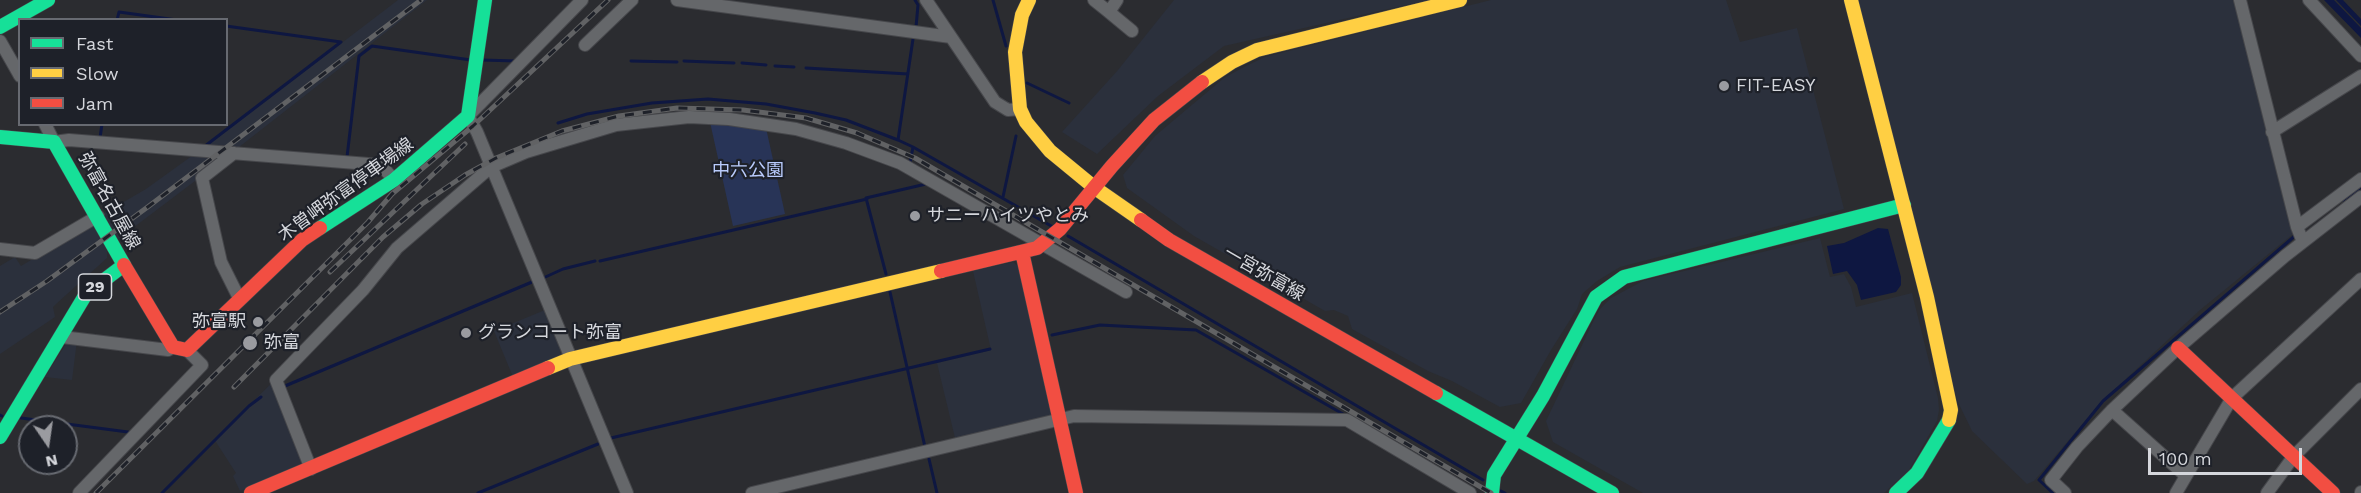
<!DOCTYPE html>
<html>
<head>
<meta charset="utf-8">
<style>
	body { margin:0 }
	#map { position:relative; width:2361px; height:493px; overflow:hidden; background:#2b2c30; font-family:"Work Sans",sans-serif }
	canvas { display:block }
	.legend { position:absolute; left:18px; top:18px; width:210px; height:108px; box-sizing:border-box; background:#1e2129; border:2px solid #676a71; margin:0; padding:8px 10px; list-style:none; font-size:18px; color:#d5d7dc }
	.legend li { display:flex; align-items:center; gap:12px; height:30px }
	.legend b { width:30px; border:2px solid #676a71 }
	.north { position:absolute; left:18px; top:415px; width:60px; height:60px; box-sizing:border-box; background:#1e2129; border:2px solid #676a71; border-radius:50%; rotate:167deg; font-size:16px; font-weight:700; line-height:24px; text-align:center; color:#d5d7dc }
	.north::after { content:''; display:block; margin:auto; width:21px; height:27px; background:#9a9ba0; clip-path:polygon(50% 0,100% 100%,50% 72%,0 100%) }
	.scale { position:absolute; left:2148px; top:448px; width:154px; height:27px; box-sizing:border-box; border:3px solid #d5d7dc; border-top:0; padding-left:8px; font-size:18px; line-height:21px; white-space:nowrap; color:#d5d7dc; -webkit-text-stroke:4px #1e2129; paint-order:stroke }
</style>
</head>
<body>
<div id="map">
<canvas width="2361" height="493"></canvas>
<ul class="legend">
<li><b style="height:8px;background:#16e098"></b>Fast</li>
<li><b style="height:8px;background:#ffcf43"></b>Slow</li>
<li><b style="height:8px;background:#f24e42"></b>Jam</li>
</ul>
<div class="north">N</div>
<div class="scale">100 m</div>
</div>
<script>
const context = document.querySelector('canvas').getContext('2d');
context.lineJoin = 'round';
function fillPath(path, color) { context.fillStyle = color; context.fill(path, 'evenodd'); }
const toPath = rows => new Path2D(rows.map(r => 'M' + r).join(''));
function strokePath(path, color, width, dash) { context.strokeStyle = color; context.lineWidth = width; context.lineCap = dash ? 'butt' : 'round'; context.setLineDash(dash || []); context.stroke(path); }
function drawText(font, color, halo, rows, align = 'center') {
  context.font = font + ' "Work Sans","Noto Sans JP",sans-serif'; context.lineWidth = 4.5; context.setLineDash([]); context.textBaseline = 'middle'; context.strokeStyle = halo; context.fillStyle = color; for (const [text, x, y, turn = 0] of rows) {
    context.save(); context.translate(x, y); context.rotate((+turn || 0) * Math.PI / 180); context.textAlign = isNaN(turn) ? turn : align; if (halo) context.strokeText(text, 0, 0); context.fillText(text, 0, 0); context.restore();
  }
}
const built = toPath([
	[398,0,427,0,234,151,204,148],
	[1174,0,1428,0,1224,46,1158,96,1097,154,1062,132,1118,70],
	[1491,0,1726,0,1740,42,1797,28,1844,209,1620,267,1597,281,1582,294,1577,309,1551,350,1521,403,1500,407,1452,381,1428,371,1352,329,1348,316,1334,310,1325,311,1194,236,1127,188,1123,175,1155,136,1224,78,1244,67,1265,57],
	[1856,0,2234,0,2293,234,2200,310,2101,402,2034,481,2027,484,1972,431,1957,400],
	[196,153,228,156,117,240,103,214,146,189],
	[95,222,107,251,107,258,56,304,53,307,55,317,0,354,0,266,15,257,21,266],
	[1820,238,1830,277,1844,274,1851,287,1856,307,1912,293,1938,398,1939,410,1937,421,1909,470,1884,493,1643,493,1553,442,1546,421,1593,322,1600,309,1611,298,1643,281],
	[1013,262,1018,266,1052,416,956,442,937,363,991,350,973,271],
	[545,310,563,351,562,357,513,377,494,331],
	[69,339,77,340,72,380,45,377],
	[273,382,307,464,240,491,233,476,236,473,214,439]
]);
const green = toPath([
	[710,122,766,128,785,214,733,226]
]);
const water = toPath([
	[2324,0,2334,0,2361,28,2361,38],
	[2336,0,2343,0,2361,19,2361,26],
	[1878,228,1888,229,1901,277,1901,285,1896,292,1861,300,1857,285,1847,271,1833,274,1827,246,1844,243]
]);
const stream = toPath([
	[915,0,918,5,916,27],
	[993,0,1006,46],
	[117,20,119,12,177,20],
	[226,26,341,42],
	[481,60,517,61],
	[631,61,677,62],
	[684,61,734,63],
	[742,63,766,65],
	[775,66,794,67],
	[806,68,908,74],
	[1027,83,1069,103],
	[558,123,587,114,652,103,708,99,766,104,815,113,846,120,898,140],
	[100,138,102,124],
	[205,146,341,42],
	[913,147,1053,227],
	[347,157,359,56,372,46,471,60],
	[910,163,913,147,898,140,913,39],
	[1003,197,1016,136],
	[2343,200,2361,187],
	[1068,236,1483,480],
	[600,261,867,199],
	[886,274,866,198,926,184],
	[541,279,563,269,595,261],
	[890,292,925,447],
	[1052,335,1100,325,1196,330,1343,414],
	[285,386,532,282],
	[0,415,2,416],
	[21,418,128,432],
	[611,438,990,349],
	[929,459,937,493],
	[1501,491,1505,493],
	[162,493,249,406,261,397],
	[478,493,598,444],
	[2053,493,2039,480,2103,401,2297,234]
]);
const street = toPath([
	[582,0,468,116,477,132,627,493],
	[677,0,951,37],
	[926,0,995,102,1008,110,1020,109],
	[1094,0,1109,12,1117,0],
	[2240,0,2297,227,2303,242],
	[2309,0,2361,56],
	[1109,12,1132,31],
	[0,41,20,76],
	[585,45,632,0],
	[45,124,54,142,69,140,381,165,394,180],
	[2272,132,2361,76],
	[234,153,202,178,221,262,239,298],
	[2297,227,2361,179],
	[0,249,35,253,98,216],
	[62,337,168,350,173,347],
	[2112,410,2186,476],
	[311,469,276,380,363,290,397,248,491,167,526,152,616,125,689,117,729,119,796,129,846,143,900,163,1126,292],
	[79,493,202,365,187,350],
	[752,493,1074,416,1347,420,1470,493],
	[2065,493,2051,480,2077,447,2112,410,2178,348,2285,256,2361,197],
	[2176,493,2232,398,2361,279],
	[2267,493,2294,456,2361,389],
	[2361,493,2361,492]
]);
const fast = toPath([
	[0,27,48,0],
	[0,137,54,142,124,265,86,294,0,437],
	[320,228,394,180,468,116,485,0],
	[1436,393,1612,493],
	[1492,493,1494,475,1543,396,1596,297,1624,277,1904,205],
	[1896,493,1917,473,1949,420]
]);
const slow = toPath([
	[1029,0,1022,15,1015,52,1020,109,1026,122,1050,151,1095,188,1141,220],
	[1851,0,1927,297,1951,410,1949,420],
	[1202,82,1232,62,1257,50,1460,0],
	[548,368,570,359,941,271]
]);
const jam = toPath([
	[1141,220,1169,240,1436,393],
	[1022,252,1076,493],
	[124,265,173,347,187,350,302,240,320,228],
	[941,271,1037,248,1060,229,1112,166,1154,120,1202,82],
	[2178,348,2333,493],
	[251,493,548,368]
]);
const rail = toPath([
	[330,272,465,144],
	[0,312,47,281,149,206,421,0],
	[234,387,383,237,422,204,465,175,496,158,562,131,619,116,677,108,743,110,806,118,857,133,915,158,1491,493],
	[96,493,368,222,392,194,473,126,608,0]
]);
const markers = [
	[1724,86,6,"#9a9ba0"],
	[915,216,6,"#9a9ba0"],
	[258,322,6,"#9a9ba0"],
	[466,333,6,"#9a9ba0"],
	[250,343,8,"#9a9ba0"]
];
const shields = [
	[95,287,33]
];
const shieldNames = [
	["29",95,287]
];
const poiNames = [
	["FIT-EASY",1736,86],
	["サニーハイツやとみ",927,216],
	["弥富駅",246,322,"right"],
	["グランコート弥富",478,333],
	["弥富",264,343]
];
const parkNames = [
	["中六公園",748,171]
];
const streetNames = [
	["木曽岬弥富停車場線",346,190,-36],
	["弥富名古屋線",109,201,61],
	["一宮弥富線",1264,274,30]
];
fillPath(built, '#2b303c');
fillPath(green, '#283457');
fillPath(water, '#0e1741');
strokePath(stream, '#0e1741', 3);
strokePath(street, '#46474b', 14);
strokePath(fast, '#46474b', 15);
strokePath(slow, '#46474b', 15);
strokePath(jam, '#46474b', 15);
strokePath(street, '#65676a', 12);
strokePath(fast, '#16e098', 14);
strokePath(slow, '#ffcf43', 14);
strokePath(jam, '#f24e42', 14);
strokePath(rail, '#616264', 5);
strokePath(rail, '#1e2129', 3, [9]);
for (const [x, y, r, color] of markers) { const dot = new Path2D(); dot.arc(x, y, r, 0, 2 * Math.PI); context.fillStyle = color; context.fill(dot); strokePath(dot, '#1e2129', 2); }
for (const [x, y, w] of shields) { const box = new Path2D(); box.roundRect(x - w / 2, y - 13, w, 26, 4.5); context.fillStyle = '#1e2129'; context.fill(box); strokePath(box, '#d5d7dc', 1.5); }
drawText('bold 16px', '#d5d7dc', null, shieldNames);
drawText('18px', '#d5d7dc', '#1e2129', poiNames, 'left');
drawText('18px', '#b9cbfc', '#1e2129', parkNames);
drawText('18px', '#d5d7dc', '#1e2129', streetNames);
</script>
</body>
</html>
